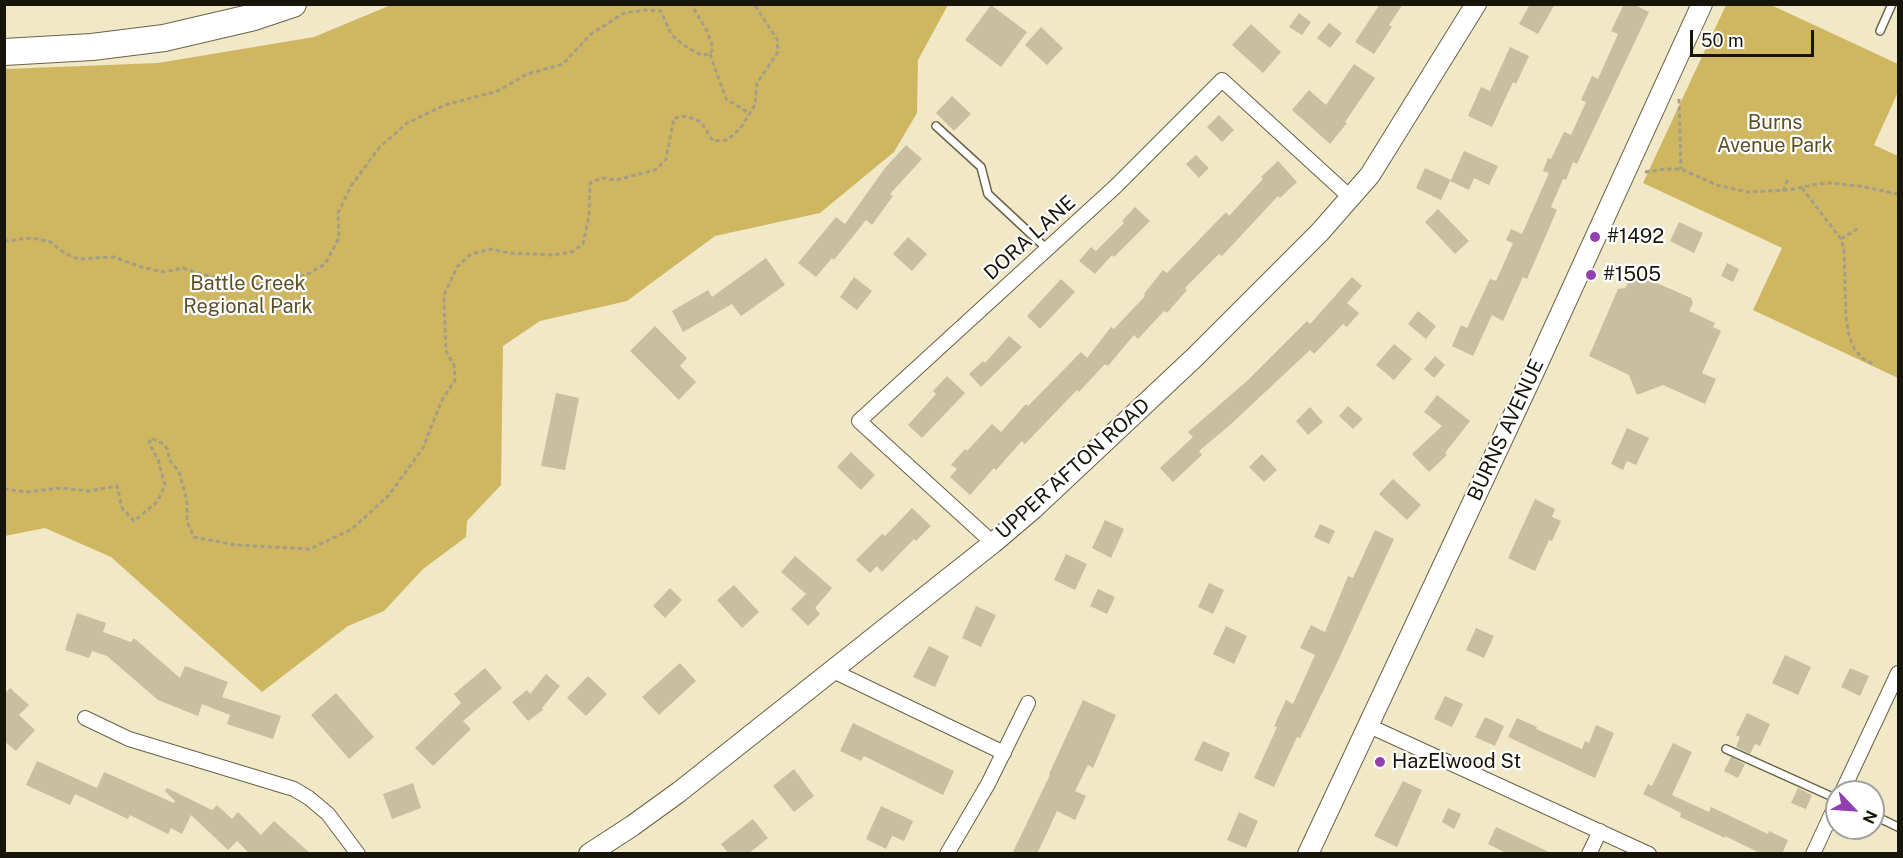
<!DOCTYPE html>
<html>
<head>
<meta charset="utf-8">
<style>
	body { margin:0 }
	#map { position:relative; width:1903px; height:858px; overflow:hidden; background:#f1e8c8; font-family:"Public Sans",sans-serif }
	canvas { display:block }
	.frame { position:absolute; inset:0; border:6px solid #171409; pointer-events:none }
	.north { position:absolute; left:1825px; top:780px; width:60px; height:60px; box-sizing:border-box; background:#fff; border:2px solid #a2a19d; border-radius:50%; rotate:115deg; font-size:16px; font-weight:700; line-height:24px; text-align:center; color:#171409 }
	.north::after { content:''; display:block; margin:auto; width:21px; height:27px; background:#9140af; clip-path:polygon(50% 0,100% 100%,50% 72%,0 100%) }
	.scale { position:absolute; left:1690px; top:30px; width:124px; height:27px; box-sizing:border-box; border:3px solid #171409; border-top:0; padding-left:8px; font-size:18px; line-height:21px; white-space:nowrap; color:#171409; -webkit-text-stroke:4px #fff; paint-order:stroke }
</style>
</head>
<body>
<div id="map">
<canvas width="1903" height="858"></canvas>
<div class="frame"></div>
<div class="north">N</div>
<div class="scale">50 m</div>
</div>
<script>
const context = document.querySelector('canvas').getContext('2d');
context.lineJoin = 'round';
function fillPath(path, color) { context.fillStyle = color; context.fill(path, 'evenodd'); }
const toPath = rows => new Path2D(rows.map(r => 'M' + r).join(''));
function strokePath(path, color, width, dash) { context.strokeStyle = color; context.lineWidth = width; context.lineCap = dash ? 'butt' : 'round'; context.setLineDash(dash || []); context.stroke(path); }
function drawText(font, color, halo, rows, align = 'center') {
  context.font = font + ' "Public Sans",sans-serif'; context.lineWidth = 4.5; context.setLineDash([]); context.textBaseline = 'middle'; context.strokeStyle = halo; context.fillStyle = color; for (const [text, x, y, turn = 0] of rows) {
    context.save(); context.translate(x, y); context.rotate((+turn || 0) * Math.PI / 180); context.textAlign = isNaN(turn) ? turn : align; if (halo) context.strokeText(text, 0, 0); context.fillText(text, 0, 0); context.restore();
  }
}
const green = toPath([
	[391,5,948,5,918,60,917,113,894,152,820,213,715,236,627,301,540,321,503,346,501,485,467,521,466,537,423,569,384,611,348,626,262,692,111,557,45,528,5,536,5,69,158,63,314,37],
	[1726,5,1771,5,1898,64,1898,92,1874,145,1898,156,1898,378,1753,310,1782,248,1643,183]
]);
const building = toPath([
	[1380,4,1403,4,1389,25,1392,27,1374,54,1355,42],
	[1530,4,1555,4,1538,34,1519,24],
	[1624,4,1633,4,1649,12,1577,164,1573,162,1566,180,1563,179,1551,207,1557,210,1527,279,1523,277,1503,321,1492,315,1473,356,1452,346,1461,325,1467,328,1490,279,1496,281,1513,243,1506,240,1511,229,1522,234,1549,173,1543,171,1548,158,1551,159,1564,132,1571,135,1586,102,1581,100,1592,76,1598,79,1618,34,1611,31],
	[991,5,1027,32,1001,67,965,40],
	[1299,13,1311,22,1302,35,1289,27],
	[1329,23,1342,33,1330,48,1317,38],
	[1251,24,1281,52,1263,73,1232,45],
	[1041,27,1063,48,1047,65,1025,45],
	[1510,47,1529,56,1516,84,1513,82,1492,127,1468,116,1481,87,1490,91],
	[1354,64,1375,78,1345,122,1347,123,1330,144,1292,110,1309,90,1326,105],
	[952,96,971,114,954,131,936,113],
	[1219,115,1234,130,1222,142,1207,127],
	[906,145,922,159,890,194,893,196,872,225,866,220,834,260,832,258,816,277,798,263,836,217,845,224,885,168],
	[1464,151,1498,166,1489,185,1474,178,1469,190,1450,181,1441,200,1416,188,1425,168,1451,180],
	[1196,155,1209,168,1199,178,1186,164],
	[1278,161,1297,182,1280,198,1278,196,1222,256,1219,254,1185,288,1187,290,1167,313,1164,311,1138,339,1134,335,1108,366,1105,364,1079,392,1077,390,1025,444,1022,441,996,470,994,468,970,495,950,477,957,469,951,465,965,449,967,451,992,424,1001,432,1026,404,1028,406,1081,352,1087,358,1111,327,1114,329,1145,296,1144,294,1163,270,1167,273,1226,212,1229,216,1263,179,1261,177],
	[1135,207,1150,221,1114,257,1112,255,1095,274,1079,261,1091,247,1096,251,1124,223,1122,221],
	[1438,209,1469,241,1455,254,1425,222],
	[1679,222,1703,233,1694,253,1670,241],
	[908,237,927,254,912,271,893,254],
	[766,258,785,285,741,316,732,304,683,332,672,311,708,290,712,297],
	[1727,263,1739,269,1733,282,1721,276],
	[1634,273,1691,298,1693,303,1689,311,1715,323,1713,327,1721,331,1702,373,1716,379,1705,404,1663,385,1637,395,1629,375,1589,356,1618,289,1625,288],
	[854,277,872,291,857,310,840,297],
	[1352,277,1362,286,1347,303,1359,313,1347,327,1343,324,1314,354,1310,350,1230,425,1199,451,1202,455,1173,482,1160,468,1193,437,1188,432,1247,381,1307,321,1310,324],
	[1061,279,1075,292,1040,329,1027,316],
	[1418,311,1436,326,1426,339,1408,324],
	[655,326,687,358,680,366,696,382,679,400,630,351],
	[1009,336,1022,347,981,387,969,374,983,361,985,363],
	[1394,344,1412,359,1394,380,1376,365],
	[1435,356,1445,365,1434,378,1424,369],
	[947,376,965,393,922,438,908,425,936,394,933,391],
	[556,393,579,398,565,470,541,466],
	[1437,395,1470,421,1445,453,1447,455,1429,472,1412,454,1442,426,1424,412],
	[1348,406,1363,419,1353,429,1339,416],
	[1310,407,1323,422,1308,435,1296,421],
	[1627,428,1649,438,1636,465,1627,461,1623,470,1611,464],
	[851,452,875,475,861,490,837,467],
	[1262,454,1277,470,1264,482,1249,467],
	[1393,479,1421,505,1407,520,1379,494],
	[1535,499,1555,509,1552,517,1561,521,1552,541,1549,540,1535,571,1508,558],
	[912,508,931,526,916,541,914,539,882,572,877,566,870,573,856,560,882,534,885,536],
	[1105,520,1124,529,1111,558,1092,548],
	[1320,524,1335,531,1329,544,1314,537],
	[1375,530,1394,539,1336,665,1300,738,1297,737,1274,787,1254,778,1277,727,1274,726,1286,700,1293,704,1315,655,1300,648,1311,625,1325,632,1348,576,1353,578],
	[1066,554,1087,564,1075,590,1054,580],
	[795,556,832,588,815,608,820,614,808,626,791,609,806,594,781,572],
	[1209,583,1224,590,1213,614,1198,607],
	[734,585,759,612,742,628,717,600],
	[670,588,682,600,665,618,653,606],
	[1098,589,1115,597,1107,614,1090,606],
	[976,606,996,615,981,647,962,638],
	[77,613,106,623,103,632,131,642,134,638,180,678,185,666,228,682,222,697,281,716,273,739,227,724,230,715,202,704,198,716,158,700,107,656,92,651,89,658,65,650],
	[1226,626,1247,636,1234,664,1213,654],
	[1476,628,1494,636,1484,658,1466,650],
	[929,646,949,656,935,687,913,677],
	[1785,655,1811,667,1798,695,1772,683],
	[680,663,696,681,659,715,642,697],
	[485,668,502,688,463,721,471,729,433,766,415,748,461,703,454,694],
	[1850,668,1869,676,1860,696,1841,687],
	[546,674,560,686,542,708,543,710,528,721,512,702,527,690,530,694],
	[588,676,607,694,586,716,567,698],
	[10,688,29,705,19,715,35,730,16,751,4,741,4,694],
	[336,693,374,737,349,759,311,715],
	[1445,696,1463,704,1452,727,1434,719],
	[1083,700,1116,715,1093,768,1088,765,1075,791,1086,796,1075,820,1057,811,1037,854,1012,854,1050,775,1049,774],
	[1747,713,1770,724,1760,746,1755,744,1750,754,1736,747,1740,737,1736,735],
	[1485,717,1504,726,1495,746,1475,737],
	[1517,718,1537,727,1536,729,1582,749,1585,741,1589,743,1596,725,1614,733,1595,778,1508,737],
	[853,723,954,771,943,795,864,756,861,761,840,751],
	[1203,741,1230,753,1222,772,1194,760],
	[1673,743,1692,752,1672,795,1709,812,1711,807,1768,834,1769,831,1788,840,1782,854,1762,854,1725,836,1725,838,1680,817,1681,813,1643,794,1648,784,1652,786],
	[1731,757,1745,764,1738,778,1724,771],
	[37,761,97,788,104,772,174,803,175,801,165,791,167,788,212,810,217,805,232,819,238,812,261,835,274,821,311,854,250,854,237,841,228,850,191,815,182,834,171,828,168,834,130,815,128,819,75,794,70,805,26,785],
	[794,769,814,796,794,812,773,786],
	[1403,781,1422,790,1397,847,1374,836],
	[413,783,421,808,392,819,383,794],
	[1798,788,1812,795,1806,809,1791,803],
	[881,806,913,821,904,841,892,836,886,849,866,839],
	[1448,808,1461,814,1454,829,1442,822],
	[1239,812,1258,821,1246,848,1227,840],
	[753,819,768,838,748,854,729,854,721,844],
	[1496,827,1553,854,1508,854,1488,844]
]);
const path = toPath([
	[710,54,726,99,749,113],
	[1679,99,1681,169],
	[1645,172,1665,169,1681,169,1717,185,1747,192,1789,190,1817,184,1831,183,1859,186,1898,194],
	[1802,188,1841,239,1844,250,1846,317,1849,336,1854,348,1862,358,1875,365],
	[1783,191,1788,179],
	[1841,239,1859,228],
	[4,241,31,238,49,241,66,254,79,259,114,257,141,267,164,272,183,268,200,274,249,284,277,284,308,274,325,264,339,238,338,213,351,186,379,148,407,123,445,105,498,91,527,74,563,64,591,34,624,13,645,10,661,11,671,34,683,45,701,55,710,54,713,48,707,31,691,4],
	[4,489,26,492,60,488,89,491,117,486,122,508,134,521,158,501,165,485,158,460,149,443,151,438,162,443,168,450,169,459,179,472,187,500,187,522,194,537,236,545,310,549,352,529,389,495,423,448,441,402,455,380,454,365,446,351,444,302,445,293,457,267,471,254,491,249,509,253,554,255,572,252,583,244,589,215,590,183,602,178,616,180,655,170,666,159,674,118,686,116,701,122,713,141,727,140,740,129,755,105,757,83,778,52,777,39,754,4]
]);
const lane = toPath([
	[1880,31,1892,4],
	[936,126,981,167,988,194,1047,249],
	[1726,749,1837,799],
	[1873,815,1898,827]
]);
const street = toPath([
	[993,543,859,421,1116,186,1222,80,1351,198],
	[831,670,1004,753],
	[85,718,129,739,294,789,309,798,328,814,358,854],
	[1367,725,1649,854],
	[1842,792,1898,673],
	[947,854,988,784,1028,703],
	[1589,854,1600,831],
	[1813,854,1837,802]
]);
const secondary = toPath([
	[589,854,632,826,679,792,993,543,1033,509,1195,357,1320,232,1370,175,1476,4],
	[1308,854,1538,363,1702,4]
]);
const highway = toPath([
	[4,52,92,47,164,38,254,17,293,4]
]);
const markers = [
	[1595,237,6,"#9140af"],
	[1591,275,6,"#9140af"],
	[1380,762,6,"#9140af"]
];
const parkNames = [
	["Burns",1775,123],
	["Avenue Park",1775,146],
	["Battle Creek",248,284],
	["Regional Park",248,307]
];
const poiNames = [
	["#1492",1607,237],
	["#1505",1603,275],
	["HazElwood St",1392,762]
];
const streetNames = [
	["DORA LANE",1030,238,-42],
	["BURNS AVENUE",1506,430,-65],
	["UPPER AFTON ROAD",1073,469,-42]
];
fillPath(green, '#cfb761');
fillPath(building, '#c7bfa0');
strokePath(lane, '#696245', 10);
strokePath(street, '#696245', 16);
strokePath(secondary, '#696245', 22);
strokePath(highway, '#696245', 28);
strokePath(path, '#a59e86', 3, [4.5, 3]);
strokePath(lane, '#fff', 7);
strokePath(street, '#fff', 14);
strokePath(secondary, '#fff', 20);
strokePath(highway, '#fff', 26);
for (const [x, y, r, color] of markers) { const dot = new Path2D(); dot.arc(x, y, r, 0, 2 * Math.PI); context.fillStyle = color; context.fill(dot); strokePath(dot, '#fff', 2); }
drawText('20px', '#5b5027', '#fff', parkNames);
drawText('20px', '#171409', '#fff', poiNames, 'left');
drawText('20px', '#171409', '#fff', streetNames);
</script>
</body>
</html>
